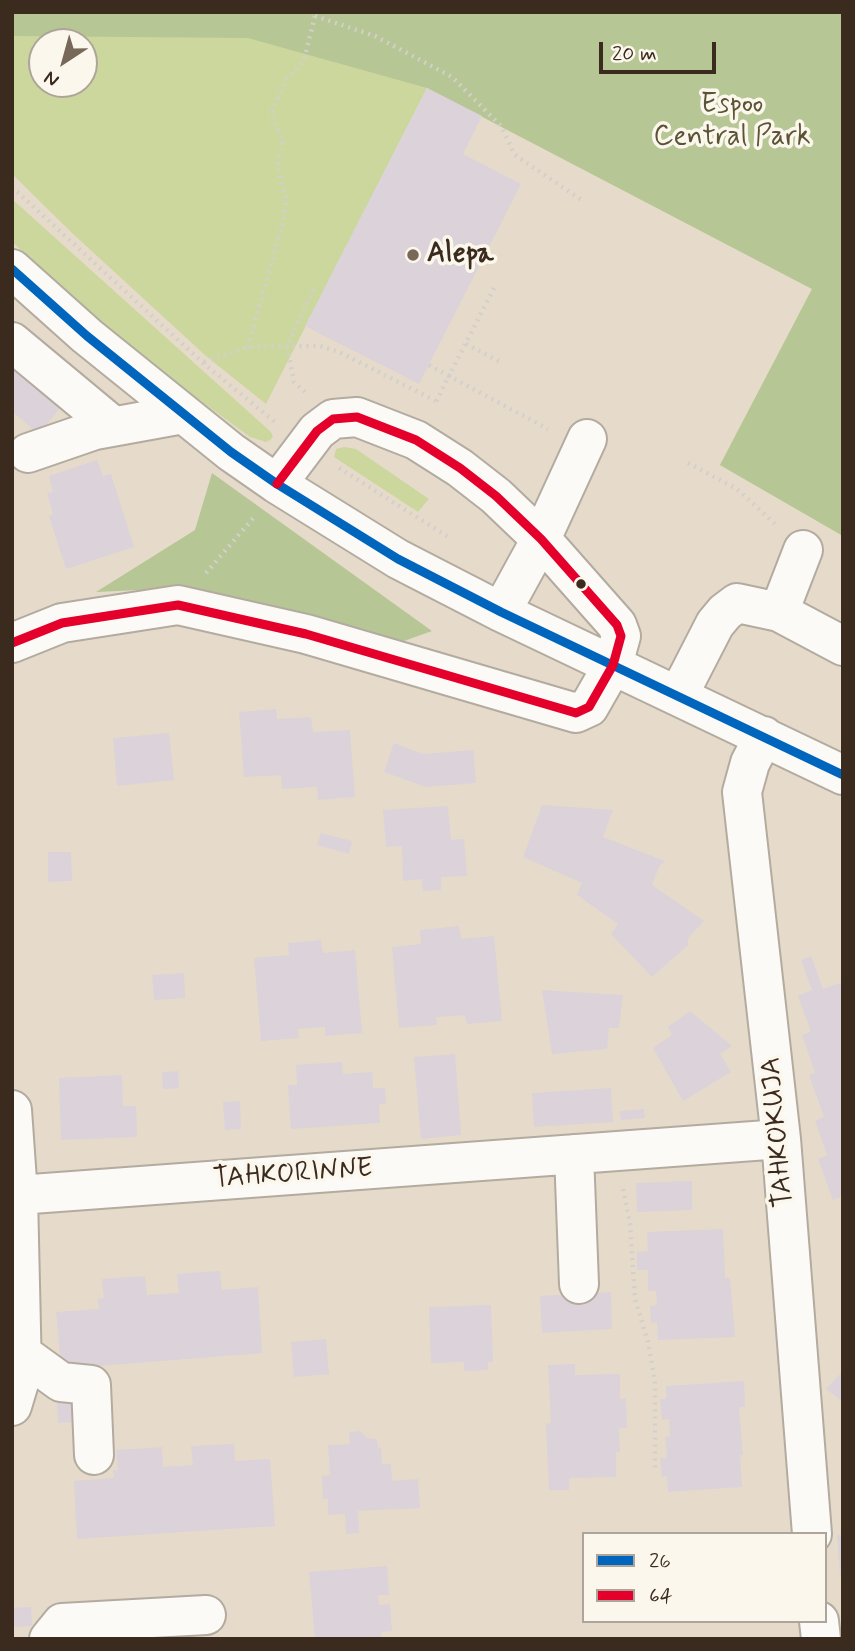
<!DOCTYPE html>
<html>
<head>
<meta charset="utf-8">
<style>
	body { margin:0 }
	#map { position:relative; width:855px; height:1651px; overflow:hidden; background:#e6dbca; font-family:Mynerve,sans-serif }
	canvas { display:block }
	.frame { position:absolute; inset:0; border:14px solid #3b2a1e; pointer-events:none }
	.legend { position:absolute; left:582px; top:1532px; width:245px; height:91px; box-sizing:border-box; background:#fbf7ec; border:2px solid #aea59a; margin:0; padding:9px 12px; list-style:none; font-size:21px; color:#3b2a1e }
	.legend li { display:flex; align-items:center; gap:14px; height:35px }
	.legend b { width:35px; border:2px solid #aea59a }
	.north { position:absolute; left:28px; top:28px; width:70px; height:70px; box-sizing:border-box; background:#fbf7ec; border:2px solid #aea59a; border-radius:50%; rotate:216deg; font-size:19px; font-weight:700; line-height:28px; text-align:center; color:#3b2a1e }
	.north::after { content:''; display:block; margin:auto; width:24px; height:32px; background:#77685a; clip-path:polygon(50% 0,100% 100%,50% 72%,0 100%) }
	.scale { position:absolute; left:599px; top:42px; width:117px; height:32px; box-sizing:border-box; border:4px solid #3b2a1e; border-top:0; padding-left:9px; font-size:21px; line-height:24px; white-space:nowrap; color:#3b2a1e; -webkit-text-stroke:5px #fbf7ec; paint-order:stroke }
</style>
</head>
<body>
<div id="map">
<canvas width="855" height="1651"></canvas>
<div class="frame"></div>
<ul class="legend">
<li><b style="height:9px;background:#0065bd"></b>26</li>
<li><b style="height:9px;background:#e4002b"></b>64</li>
</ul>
<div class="north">N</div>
<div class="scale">20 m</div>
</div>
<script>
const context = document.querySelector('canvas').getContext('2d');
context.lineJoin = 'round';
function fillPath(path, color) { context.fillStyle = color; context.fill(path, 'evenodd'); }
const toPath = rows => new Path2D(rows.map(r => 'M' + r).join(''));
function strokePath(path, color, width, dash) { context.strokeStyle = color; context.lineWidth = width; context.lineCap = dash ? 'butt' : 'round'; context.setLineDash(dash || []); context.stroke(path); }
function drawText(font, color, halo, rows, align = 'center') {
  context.font = font + ' Mynerve,sans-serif'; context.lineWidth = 7; context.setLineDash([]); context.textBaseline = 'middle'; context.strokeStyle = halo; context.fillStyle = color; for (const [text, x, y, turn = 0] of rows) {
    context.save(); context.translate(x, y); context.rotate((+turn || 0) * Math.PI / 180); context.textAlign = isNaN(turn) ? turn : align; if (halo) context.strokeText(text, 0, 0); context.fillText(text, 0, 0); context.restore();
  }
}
const green = toPath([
	[12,12,843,12,843,536,720,465,812,289,427,88,266,404,206,356,72,233,12,174],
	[42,42,84,42,84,84,42,84],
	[12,199,271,432,273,437,270,440,266,442,250,437,145,360,12,242],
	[344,447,356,449,429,499,418,512,334,457,336,449]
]);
const forest = toPath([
	[12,12,843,12,843,536,720,465,812,289,427,88,248,38,12,36],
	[212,473,432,631,404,641,182,588,96,592,195,530]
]);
const building = toPath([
	[427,88,482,116,463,154,521,184,419,384,305,326],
	[12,363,62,406,38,434,12,411],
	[97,460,103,476,111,474,134,547,66,569,49,516,53,514,47,493,53,492,49,476],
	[276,709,277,719,311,717,313,732,350,730,355,797,318,800,317,787,282,789,281,775,244,777,239,712],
	[169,733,174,780,117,786,113,738],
	[394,743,423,754,473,750,476,783,426,787,384,772],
	[542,805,613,810,603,837,665,861,659,867,652,885,704,921,688,938,688,945,652,977,611,934,618,924,577,895,582,883,523,857],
	[448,806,451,840,464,839,467,876,441,877,441,890,423,891,422,879,403,881,402,846,386,847,383,810],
	[321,833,352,841,349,854,317,845],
	[48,852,71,852,72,881,48,882],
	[459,926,461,939,494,936,502,1021,467,1024,465,1015,436,1017,437,1025,399,1028,392,947,421,944,420,930],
	[321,940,323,953,355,950,362,1033,325,1036,325,1027,298,1029,299,1038,261,1041,254,958,289,955,288,943],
	[811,956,823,989,843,982,843,1196,833,1200,818,1159,827,1155,815,1121,824,1117,809,1075,815,1073,802,1035,811,1032,798,996,812,990,801,960],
	[184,973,185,998,154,1000,152,975],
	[542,990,623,995,619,1028,609,1028,607,1049,552,1054],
	[690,1011,732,1046,720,1054,731,1072,683,1101,653,1048,672,1035,668,1027],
	[455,1054,461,1135,421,1139,414,1057],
	[342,1062,343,1074,372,1072,373,1088,385,1088,386,1104,379,1104,380,1123,291,1129,288,1085,297,1085,296,1065],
	[178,1071,179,1088,163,1089,162,1072],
	[122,1075,123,1106,136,1106,137,1137,61,1140,59,1078],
	[611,1088,613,1122,534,1127,532,1093],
	[240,1101,241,1129,225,1130,223,1102],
	[644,1109,645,1118,621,1120,620,1111],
	[692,1181,692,1210,637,1212,636,1183],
	[723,1229,725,1278,730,1278,735,1337,658,1340,657,1322,651,1323,650,1306,657,1305,656,1291,648,1291,648,1270,637,1270,637,1252,648,1251,647,1232],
	[220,1271,222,1290,258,1287,262,1353,61,1369,56,1312,99,1309,98,1299,104,1298,102,1279,145,1276,147,1295,179,1293,177,1274],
	[611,1292,612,1329,542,1333,540,1296],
	[491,1305,493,1362,488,1362,488,1370,464,1371,464,1362,431,1363,429,1307],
	[326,1339,329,1374,294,1377,291,1342],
	[575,1364,575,1375,620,1374,620,1399,626,1398,627,1428,619,1428,620,1452,616,1452,616,1477,569,1478,569,1490,549,1490,546,1424,551,1423,548,1365],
	[843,1371,843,1402,826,1389],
	[744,1381,745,1407,739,1407,743,1455,740,1455,742,1487,668,1492,667,1476,662,1477,660,1458,667,1458,665,1437,670,1436,669,1419,662,1420,660,1399,666,1399,666,1386],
	[82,1399,83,1422,58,1423,57,1400],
	[360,1431,367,1438,377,1439,378,1448,381,1447,382,1464,391,1464,392,1481,418,1479,420,1508,358,1511,359,1533,346,1534,345,1514,328,1515,328,1499,323,1499,322,1476,330,1475,328,1445,350,1444,349,1432],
	[234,1444,235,1461,270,1459,275,1526,77,1539,74,1481,114,1478,113,1470,118,1470,116,1450,162,1447,163,1467,193,1465,191,1446],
	[837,1535,843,1535,843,1575,840,1575],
	[387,1566,389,1595,378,1595,379,1605,390,1604,392,1631,381,1632,382,1639,315,1639,309,1572],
	[31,1607,32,1626,12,1627,12,1608]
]);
const path = toPath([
	[315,16,375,36,452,77,501,126,515,155,583,201],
	[12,187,203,363,275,422],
	[494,288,449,376,548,429],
	[466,344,502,363],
	[248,347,284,218,286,200,277,165,283,140,271,114,284,83,304,60,316,12],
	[204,362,248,347,320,346,339,352,436,401],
	[429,365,449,376,436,402],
	[305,392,294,382,287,346,314,288],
	[688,463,737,489,775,524],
	[339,468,450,538],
	[206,573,255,516],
	[623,1189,630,1224,635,1299,648,1342,655,1381,655,1470]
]);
const minor = toPath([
	[12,269,87,336,231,452,277,484,398,559,501,612,843,775],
	[12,342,113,426],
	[28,453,95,430,183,414],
	[501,612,541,539,587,439],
	[779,612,803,550],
	[12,643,62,623,178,605,306,634,576,713,589,707,613,665,621,636,617,625,541,539,496,496,460,468,416,440,357,417,333,419,317,431,277,484],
	[678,696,715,624,725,612,737,603,779,612,843,646],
	[764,736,750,763,742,792,781,1139,812,1534],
	[12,1110,18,1195],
	[574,1154,579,1284],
	[21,1353,61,1382,91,1385,94,1455],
	[12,1406,22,1373,18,1195,781,1139],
	[819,1621,821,1639],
	[49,1639,62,1623,206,1615]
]);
const bus1 = toPath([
	[12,269,87,336,231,452,277,484,398,559,501,612,843,775]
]);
const bus2 = toPath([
	[12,643,62,623,178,605,306,634,576,713,589,707,613,665,621,636,617,625,541,539,496,496,460,468,416,440,357,417,333,419,317,431,277,484]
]);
const markers = [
	[413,255,7,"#77685a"],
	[581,584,6,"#3b2a1e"]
];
const parkNames = [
	["Espoo",732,106],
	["Central Park",732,138]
];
const poiNames = [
	["Alepa",427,255]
];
const streetNames = [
	["TAHKOKUJA",779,1132,-95],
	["TAHKORINNE",293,1175,-4]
];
fillPath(green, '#ccd79e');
fillPath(forest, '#b7c695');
fillPath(building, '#dcd2d9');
strokePath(minor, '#b3ab9f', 42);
strokePath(path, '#d3cfca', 4.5, [2, 5]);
strokePath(minor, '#fbfaf7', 38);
strokePath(bus1, '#0065bd', 9);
strokePath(bus2, '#e4002b', 9);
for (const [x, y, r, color] of markers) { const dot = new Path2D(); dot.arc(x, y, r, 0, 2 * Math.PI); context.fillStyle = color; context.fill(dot); strokePath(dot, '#fbf7ec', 2.5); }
drawText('28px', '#5a5435', '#fbf7ec', parkNames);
drawText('bold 28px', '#3b2a1e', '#fbf7ec', poiNames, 'left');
drawText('28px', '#3b2a1e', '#fbf7ec', streetNames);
</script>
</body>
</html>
